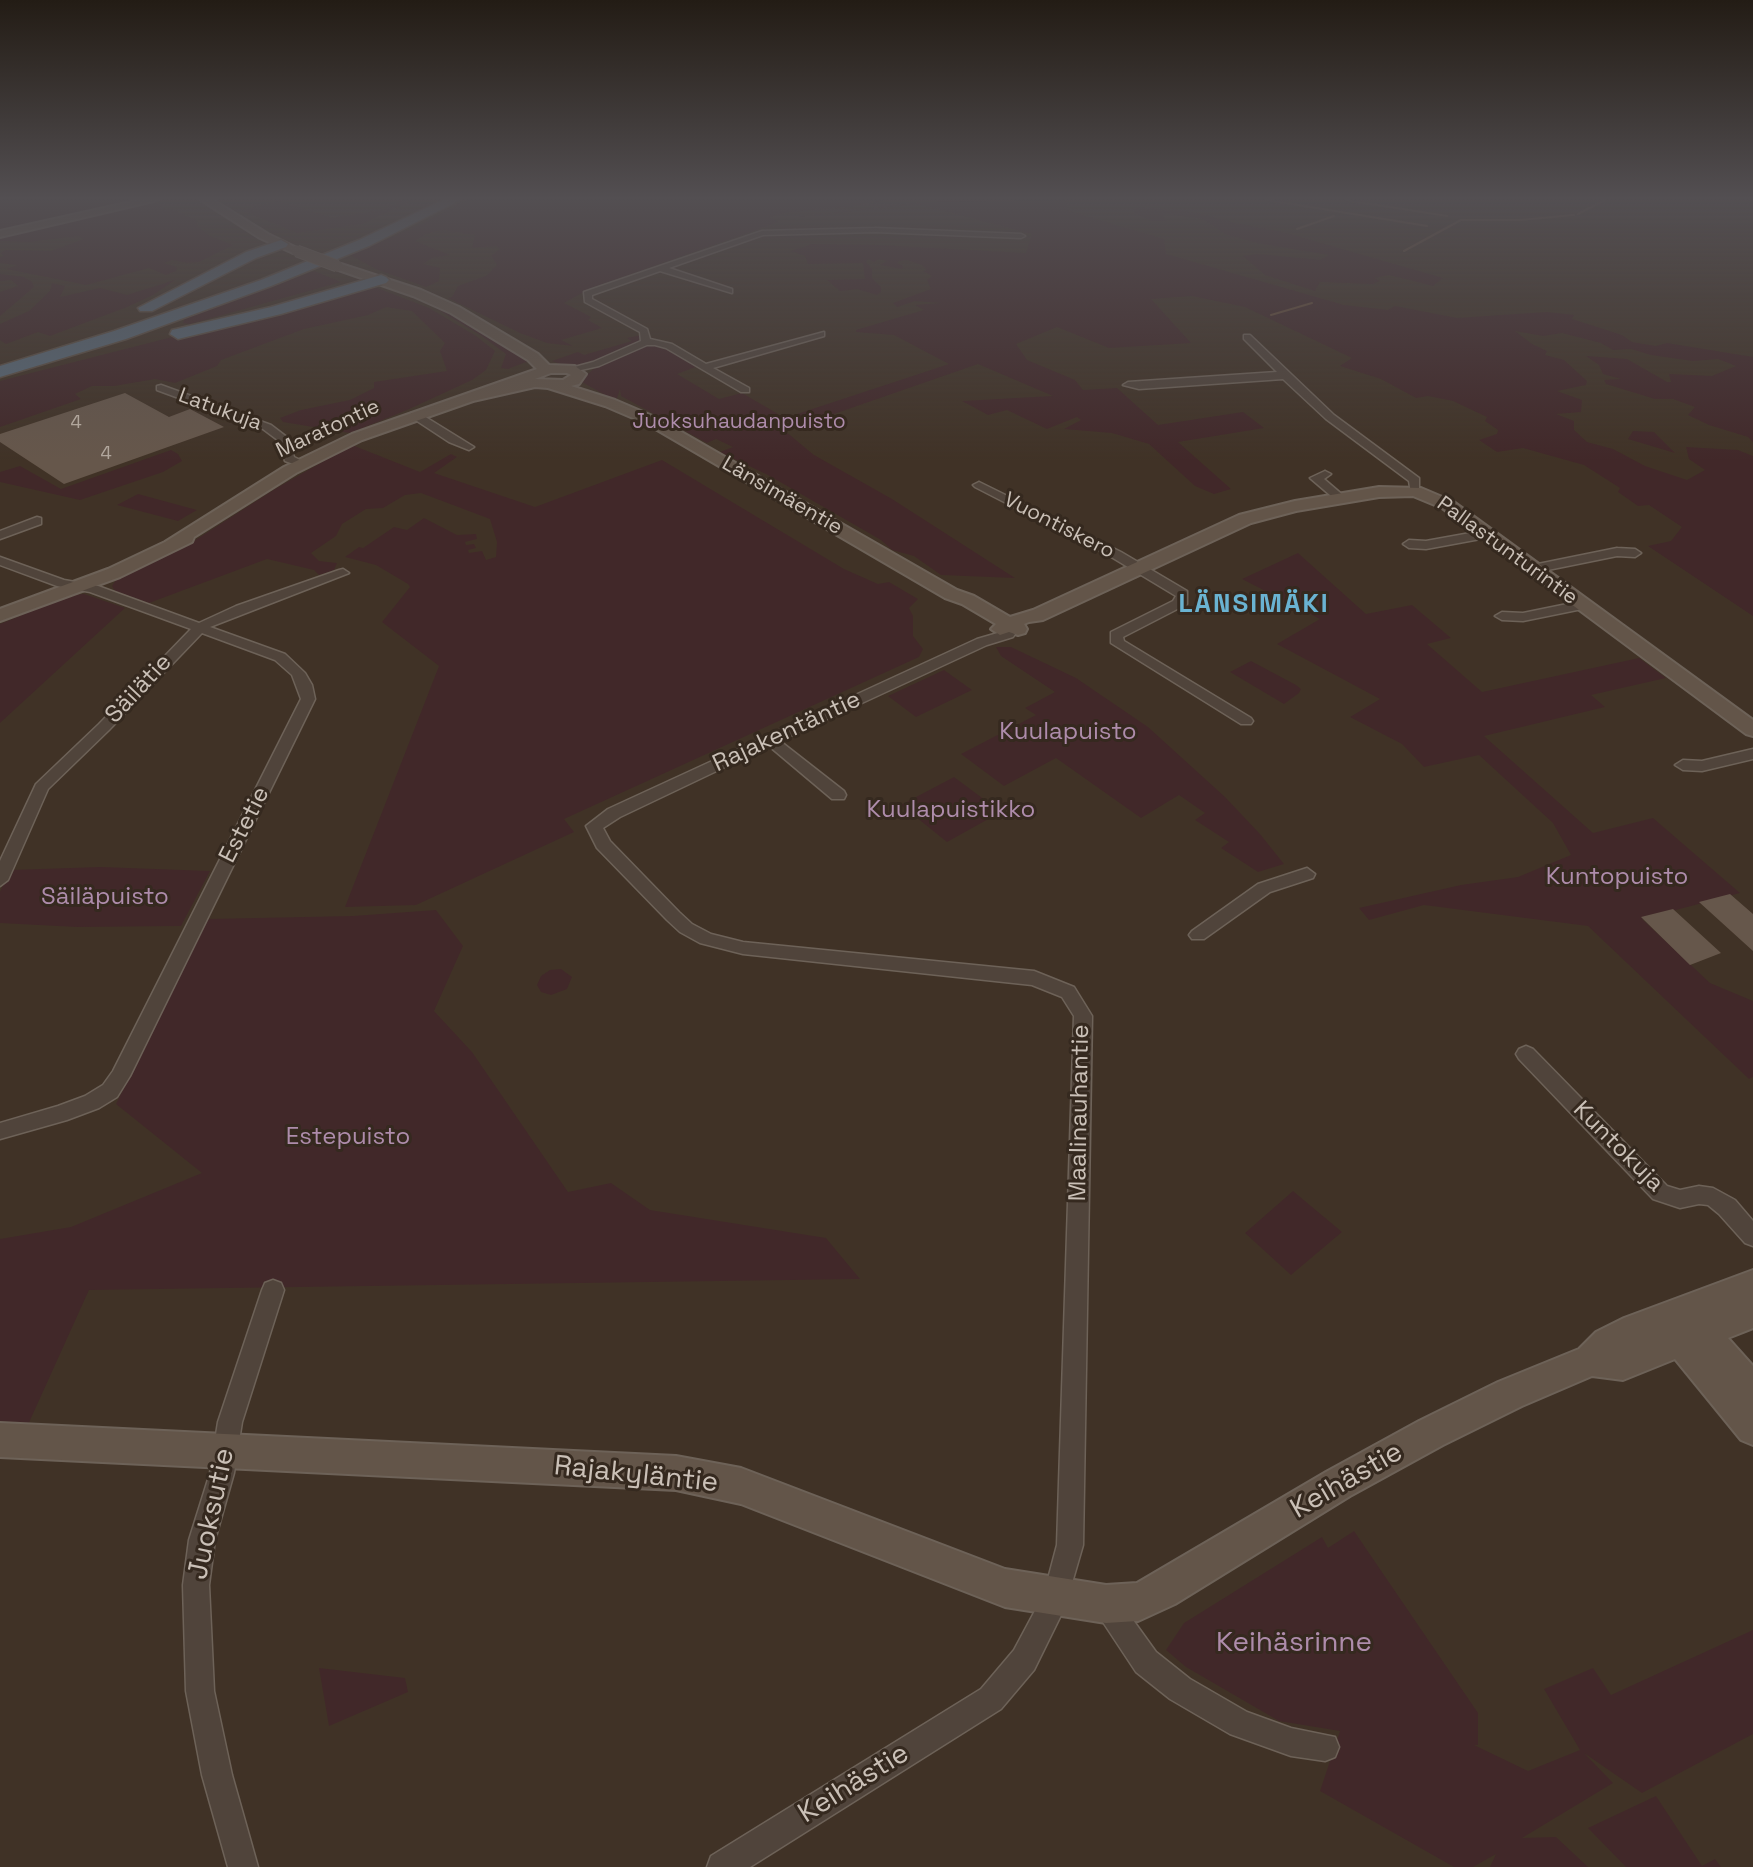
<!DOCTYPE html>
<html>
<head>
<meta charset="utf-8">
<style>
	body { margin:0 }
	canvas { display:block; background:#403226 }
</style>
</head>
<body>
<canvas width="1753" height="1867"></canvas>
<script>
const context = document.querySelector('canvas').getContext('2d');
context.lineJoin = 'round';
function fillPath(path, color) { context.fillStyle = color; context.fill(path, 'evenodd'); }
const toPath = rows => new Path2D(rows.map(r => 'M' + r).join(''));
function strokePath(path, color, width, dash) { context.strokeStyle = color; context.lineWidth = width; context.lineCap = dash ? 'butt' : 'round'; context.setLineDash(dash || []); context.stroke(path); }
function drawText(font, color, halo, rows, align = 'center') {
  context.font = font + ' "Space Grotesk",sans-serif'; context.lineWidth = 6; context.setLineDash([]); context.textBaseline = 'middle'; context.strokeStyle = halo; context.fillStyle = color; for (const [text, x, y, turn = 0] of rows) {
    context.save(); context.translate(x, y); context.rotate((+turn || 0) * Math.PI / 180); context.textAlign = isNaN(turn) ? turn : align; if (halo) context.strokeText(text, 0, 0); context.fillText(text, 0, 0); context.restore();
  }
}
const green = toPath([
	[0,200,143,200,0,232],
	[403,200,413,200,362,224,297,233,242,210,278,201,332,218,382,210],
	[468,200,885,200,848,207,789,212,769,217,779,222,591,288,564,303,591,317,588,320,602,328,561,340,573,346,547,343,520,333,448,298,452,297,458,286,486,276,497,265,491,256,500,249,496,246,472,248,475,235,443,230,426,234,415,241,450,255,432,258,423,264,440,268,439,281,426,287,376,269,350,255,411,229],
	[1062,200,1066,201,1069,211,1164,239,1166,254,1344,305,1388,310,1395,306,1457,318,1547,312,1574,315,1572,319,1622,335,1632,342,1656,346,1667,343,1753,357,1753,442,1748,437,1709,425,1688,415,1695,407,1673,399,1655,399,1606,384,1604,380,1621,379,1603,374,1599,365,1586,356,1627,359,1667,382,1671,382,1669,374,1712,376,1736,366,1718,359,1693,361,1651,355,1631,349,1613,350,1601,343,1562,333,1543,336,1515,331,1532,344,1547,351,1545,355,1564,360,1587,381,1586,385,1557,391,1582,400,1581,412,1556,414,1574,421,1574,430,1587,442,1613,449,1645,466,1687,480,1705,470,1689,459,1686,447,1738,450,1753,456,1753,616,1648,546,1671,541,1682,527,1649,505,1638,506,1618,492,1620,488,1584,465,1523,448,1497,452,1479,440,1497,434,1498,430,1485,421,1487,417,1453,401,1428,396,1416,398,1381,379,1340,366,1352,358,1245,307,1192,296,1151,299,1191,343,1109,348,1057,327,1016,344,1027,360,1075,380,1083,390,1117,388,1158,425,1243,412,1264,428,1178,442,1231,489,1214,494,1195,486,1149,444,1112,433,1064,429,1081,420,1077,417,1047,429,1007,410,988,415,962,401,1053,396,978,364,785,431,814,455,892,499,1015,578,941,575,914,556,892,550,881,540,768,475,720,452,733,447,716,439,707,443,621,396,620,389,616,401,580,381,596,367,644,346,657,345,698,366,677,374,719,399,742,393,785,418,949,364,894,335,856,332,856,330,924,310,915,305,941,303,915,301,897,307,893,303,931,289,927,280,932,276,923,271,927,270,922,265,907,260,899,261,897,263,903,266,902,269,880,265,887,261,879,259,874,262,868,259,866,262,872,269,872,278,881,287,881,292,877,295,857,289,840,291,827,280,865,279,863,263,808,264,805,256,791,251,812,244,877,245,1026,253,1032,234,918,204,796,217,922,202],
	[150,203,158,203,164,209,173,209,197,221,198,227,210,236,233,245,199,262,188,263,172,260,164,263,177,267,176,271,166,275,149,268,86,285,7,269,17,265,0,263,0,257,4,256,1,253,5,250,51,251,84,239,77,236,30,242,0,241,0,238],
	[1143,207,1197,213,1240,224,1283,232,1443,278,1433,286,1389,275,1375,278,1380,281,1373,284,1320,282,1315,291,1265,275,1243,256,1259,254,1320,260,1329,255,1257,243,1225,234,1203,219,1167,214,1162,215,1167,221,1152,221,1134,213,1134,209],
	[314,271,341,282,190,324,183,323,184,319],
	[0,274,24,277,32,282,34,287,0,316,0,292,18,286,11,280,0,281],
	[175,280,153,295,127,307,50,336,38,332,6,344,0,340,0,324,29,311,50,291,52,283,65,286,60,297,100,288,127,295],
	[372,286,429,308,476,336,495,351,486,370,472,380,407,410,350,433,283,422,280,418,301,410,350,400,374,388,374,382,447,371,440,351,445,343,412,311,386,307,368,315,304,329,221,360,217,366,175,383,155,379,114,386,92,386,75,394,81,399,0,427,0,381],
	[385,287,408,293,469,321,534,362,526,362,508,369,501,368,506,354,482,336,429,304],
	[641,335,640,341,634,345,582,366,568,367,552,361,578,352,584,355,632,341,627,338],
	[1633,431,1654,432,1675,453,1628,439],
	[352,445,420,472,451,454,457,457,434,473,535,507,662,460,844,569,878,584,889,582,918,599,909,608,913,616,913,636,923,649,919,657,564,819,574,832,416,905,345,907,439,666,382,622,410,587,408,584,376,565,345,557,359,547,363,548,394,527,407,530,424,518,457,535,476,534,477,539,465,542,466,545,474,544,476,548,468,550,469,553,482,551,486,560,496,557,497,542,490,519,421,493,405,495,383,508,366,509,342,524,336,536,311,553,319,561,337,563,334,570,319,575,314,570,267,559,149,603,115,591,112,586,116,580,183,548,275,489],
	[171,450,178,454,182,461,163,472,80,500,0,482,0,472,20,466,61,489],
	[138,494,197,510,178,521,117,505],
	[1298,553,1366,614,1412,605,1451,638,1427,644,1482,692,1639,658,1666,678,1591,695,1605,707,1484,736,1593,833,1653,818,1740,893,1642,919,1710,983,1753,1001,1753,1077,1749,1079,1588,926,1424,905,1369,920,1359,908,1461,885,1518,877,1571,855,1553,823,1479,755,1424,767,1402,744,1350,717,1380,699,1277,644,1320,619,1242,579],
	[84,594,125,608,0,723,0,624,71,595],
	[996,647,1011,647,1076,678,1148,727,1225,797,1260,834,1284,864,1258,872,1221,848,1229,842,1195,820,1205,813,1179,795,1141,818,1056,758,1004,786,961,754,1036,715,1025,708,1055,692,1001,656],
	[1251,661,1296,685,1301,689,1299,693,1284,704,1230,672],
	[944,670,972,690,916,717,888,696],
	[954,777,1001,812,947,842,901,805],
	[101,867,210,871,181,926,77,927,0,923,0,892,10,870],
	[436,910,463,946,434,1011,472,1052,568,1192,611,1183,650,1210,826,1238,860,1279,89,1290,27,1427,0,1426,0,1239,71,1227,202,1173,116,1104,208,919,353,916],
	[561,969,572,977,567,989,551,995,541,992,537,985,541,976,550,970],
	[1293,1191,1342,1232,1291,1275,1245,1233],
	[1354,1531,1478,1713,1478,1745,1474,1745,1528,1771,1580,1750,1544,1689,1593,1668,1611,1695,1753,1630,1753,1734,1642,1793,1584,1753,1613,1783,1522,1838,1556,1837,1588,1867,1490,1867,1496,1854,1473,1867,1454,1867,1320,1791,1340,1731,1279,1721,1186,1667,1166,1650,1184,1623,1322,1537,1328,1548],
	[319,1668,405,1678,408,1692,329,1726],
	[1656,1796,1702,1866,1715,1859,1721,1867,1626,1867,1588,1828]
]);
const stream = toPath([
	[1267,200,1427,226],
	[1345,200,1447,216],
	[1750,200,1753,200],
	[1578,214,1605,200],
	[1297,229,1334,216],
	[1404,251,1461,220,1520,220,1574,215],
	[1271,315,1312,303]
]);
const building = toPath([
	[125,393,169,417,190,409,224,427,64,484,0,442,0,434],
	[1730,894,1753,914,1753,951,1699,902],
	[1673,909,1721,953,1690,965,1641,917]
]);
const street = toPath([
	[875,228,1021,234,1025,236,1021,238,875,232,763,235,669,268,732,289,732,293,660,271,592,295,592,299,647,329,650,339,672,344,706,364,824,332,824,336,713,368,749,388,749,392,741,392,666,348,655,345,647,345,599,366,572,372,567,369,593,362,641,341,640,332,585,302,584,292,762,231,875,228],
	[1244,335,1250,335,1334,415,1419,478,1419,493,1411,493,1409,481,1326,419,1283,379,1139,389,1123,385,1128,382,1277,372,1244,339,1244,335],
	[161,385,271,425,288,438,294,457,308,464,302,467,285,461,279,441,263,429,157,390,157,386,161,385],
	[411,413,419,413,474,447,469,450,449,442,411,417,411,413],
	[1325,471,1331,474,1324,479,1345,497,1345,501,1337,501,1310,478,1325,471],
	[979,482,1121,552,1187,591,1187,604,1123,637,1124,641,1251,718,1253,721,1251,724,1241,724,1111,643,1111,632,1173,601,1176,596,1113,558,975,487,973,485,979,482],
	[37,517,41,518,41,524,0,539,0,531,37,517],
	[1487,530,1493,534,1491,537,1426,549,1409,548,1403,544,1409,540,1426,541,1487,530],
	[1617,548,1635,549,1641,553,1635,557,1617,556,1533,573,1527,569,1533,565,1617,548],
	[0,557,64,580,98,586,199,623,236,606,339,570,343,569,349,573,210,627,285,654,305,673,312,685,315,699,130,1076,117,1097,99,1108,67,1120,0,1139,0,1123,58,1106,85,1096,103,1085,113,1071,301,699,292,675,275,660,202,633,109,730,48,789,8,880,0,886,0,861,36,784,99,724,191,629,90,592,57,586,0,565,0,557],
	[1582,601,1588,605,1587,608,1523,621,1502,620,1495,616,1502,612,1523,613,1582,601],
	[1008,630,1015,634,1013,637,987,645,780,741,844,791,846,795,844,799,832,799,769,746,620,817,603,828,610,841,679,912,692,924,711,934,743,942,1034,971,1074,987,1092,1016,1083,1545,1065,1607,1034,1670,1001,1709,750,1867,707,1867,711,1856,981,1689,1014,1650,1044,1594,1057,1545,1074,1016,1062,997,1032,985,743,954,700,943,680,932,667,920,597,848,586,826,608,809,977,639,1008,630],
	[1753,749,1753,759,1702,771,1683,770,1675,765,1683,760,1702,761,1753,749],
	[1307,868,1315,874,1313,878,1270,892,1204,939,1192,939,1189,935,1192,931,1258,884,1307,868],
	[1526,1046,1533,1049,1667,1186,1680,1190,1699,1186,1713,1188,1735,1200,1753,1221,1753,1246,1745,1243,1719,1214,1708,1205,1699,1204,1680,1208,1653,1199,1519,1059,1516,1054,1519,1049,1526,1046],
	[273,1280,281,1283,284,1290,242,1422,234,1473,215,1540,209,1585,214,1691,232,1775,258,1867,228,1867,202,1775,186,1691,183,1585,189,1540,210,1473,218,1422,262,1290,265,1283,273,1280],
	[1106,1591,1115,1595,1156,1652,1190,1679,1247,1712,1291,1728,1335,1737,1339,1747,1335,1757,1325,1761,1291,1756,1230,1734,1170,1699,1136,1672,1097,1613,1093,1604,1097,1595,1106,1591]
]);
const secondary = toPath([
	[140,200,158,200,0,237,0,231,140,200],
	[201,200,213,200,268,234,303,251,293,253,260,238,201,200],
	[333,264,341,264,421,290,459,307,538,354,549,365,575,366,586,374,579,384,571,386,615,400,657,418,957,590,974,596,1010,617,1033,610,1239,515,1295,501,1379,487,1421,488,1454,502,1753,720,1753,736,1746,734,1442,508,1413,496,1379,497,1296,511,1251,523,1043,620,1029,622,1024,624,1027,629,1025,633,1018,635,1009,632,1000,635,991,629,996,624,962,604,945,598,647,424,605,406,548,388,535,387,473,401,362,440,296,473,194,537,192,542,120,577,0,621,0,609,108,569,165,542,284,467,352,434,537,369,528,360,451,313,413,296,333,268,333,264],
	[551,373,567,373,571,375,563,380,535,379,551,373],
	[1753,1270,1753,1328,1728,1338,1753,1366,1753,1445,1741,1440,1675,1359,1623,1380,1592,1376,1522,1406,1443,1445,1350,1496,1175,1604,1138,1621,1106,1623,1005,1607,741,1504,676,1490,0,1457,0,1423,676,1456,741,1468,1005,1569,1106,1585,1137,1583,1326,1472,1419,1421,1498,1382,1579,1349,1596,1332,1624,1318,1753,1270]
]);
const highway = toPath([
	[443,200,460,200,369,246,271,286,126,339,0,377,0,366,114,331,261,280,359,240,443,200],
	[281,240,288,244,286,247,256,258,152,311,140,311,138,308,246,252,281,240],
	[381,275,386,277,389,280,386,283,281,314,178,339,170,334,172,330,271,307,381,275]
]);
const secondaryBridge = toPath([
	[297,251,337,266]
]);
const farNumbernames = [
	["4",76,423],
	["4",106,454]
];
const farStreetnames = [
	["Latukuja",220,410,20],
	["Maratontie",328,429,-25],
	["Länsimäentie",782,496,30],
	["Vuontiskero",1059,526,27],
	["Pallastunturintie",1507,551,36]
];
const farParknames = [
	["Juoksuhaudanpuisto",739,422]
];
const streetNames = [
	["Säilätie",139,689,-47],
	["Rajakentäntie",787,732,-25],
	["Estetie",245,825,-63],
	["Maalinauhantie",1080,1113,-89],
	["Kuntokuja",1618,1147,45]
];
const parkNames = [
	["Kuulapuisto",1068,732],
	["Kuulapuistikko",951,810],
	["Kuntopuisto",1617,877],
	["Säiläpuisto",105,897],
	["Estepuisto",348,1137]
];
const farDistrictnames = [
	["LÄNSIMÄKI",1254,605]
];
const nearStreetnames = [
	["Rajakyläntie",636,1475,6],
	["Keihästie",1347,1481,-30],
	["Juoksutie",212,1514,-78],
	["Keihästie",854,1784,-32]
];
const nearParknames = [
	["Keihäsrinne",1294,1643]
];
fillPath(green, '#412829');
strokePath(stream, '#664e3b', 2);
fillPath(building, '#66574b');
strokePath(street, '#6d6258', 3);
strokePath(secondary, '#6d6258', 4);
strokePath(highway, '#5a4f45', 3);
fillPath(street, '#50443b');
fillPath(secondary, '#635549');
fillPath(highway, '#586876');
strokePath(secondaryBridge, '#6d6258', 13, []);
strokePath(secondaryBridge, '#635549', 11);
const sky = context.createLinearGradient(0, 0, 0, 461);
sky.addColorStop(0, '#231c15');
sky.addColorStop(0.43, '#534f52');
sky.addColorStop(1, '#534f5200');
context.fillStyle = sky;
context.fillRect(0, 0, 1753, 461);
drawText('18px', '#b1a69c', null, farNumbernames);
drawText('21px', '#cac0b7', '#35291f', farStreetnames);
drawText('21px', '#ae8cab', '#35291f', farParknames);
drawText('24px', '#cac0b7', '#35291f', streetNames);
drawText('24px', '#ae8cab', '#35291f', parkNames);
context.letterSpacing = '2px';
drawText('bold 26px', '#6ab3d2', '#35291f', farDistrictnames);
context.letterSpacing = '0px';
drawText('28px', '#cac0b7', '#35291f', nearStreetnames);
drawText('28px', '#ae8cab', '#35291f', nearParknames);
</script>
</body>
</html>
